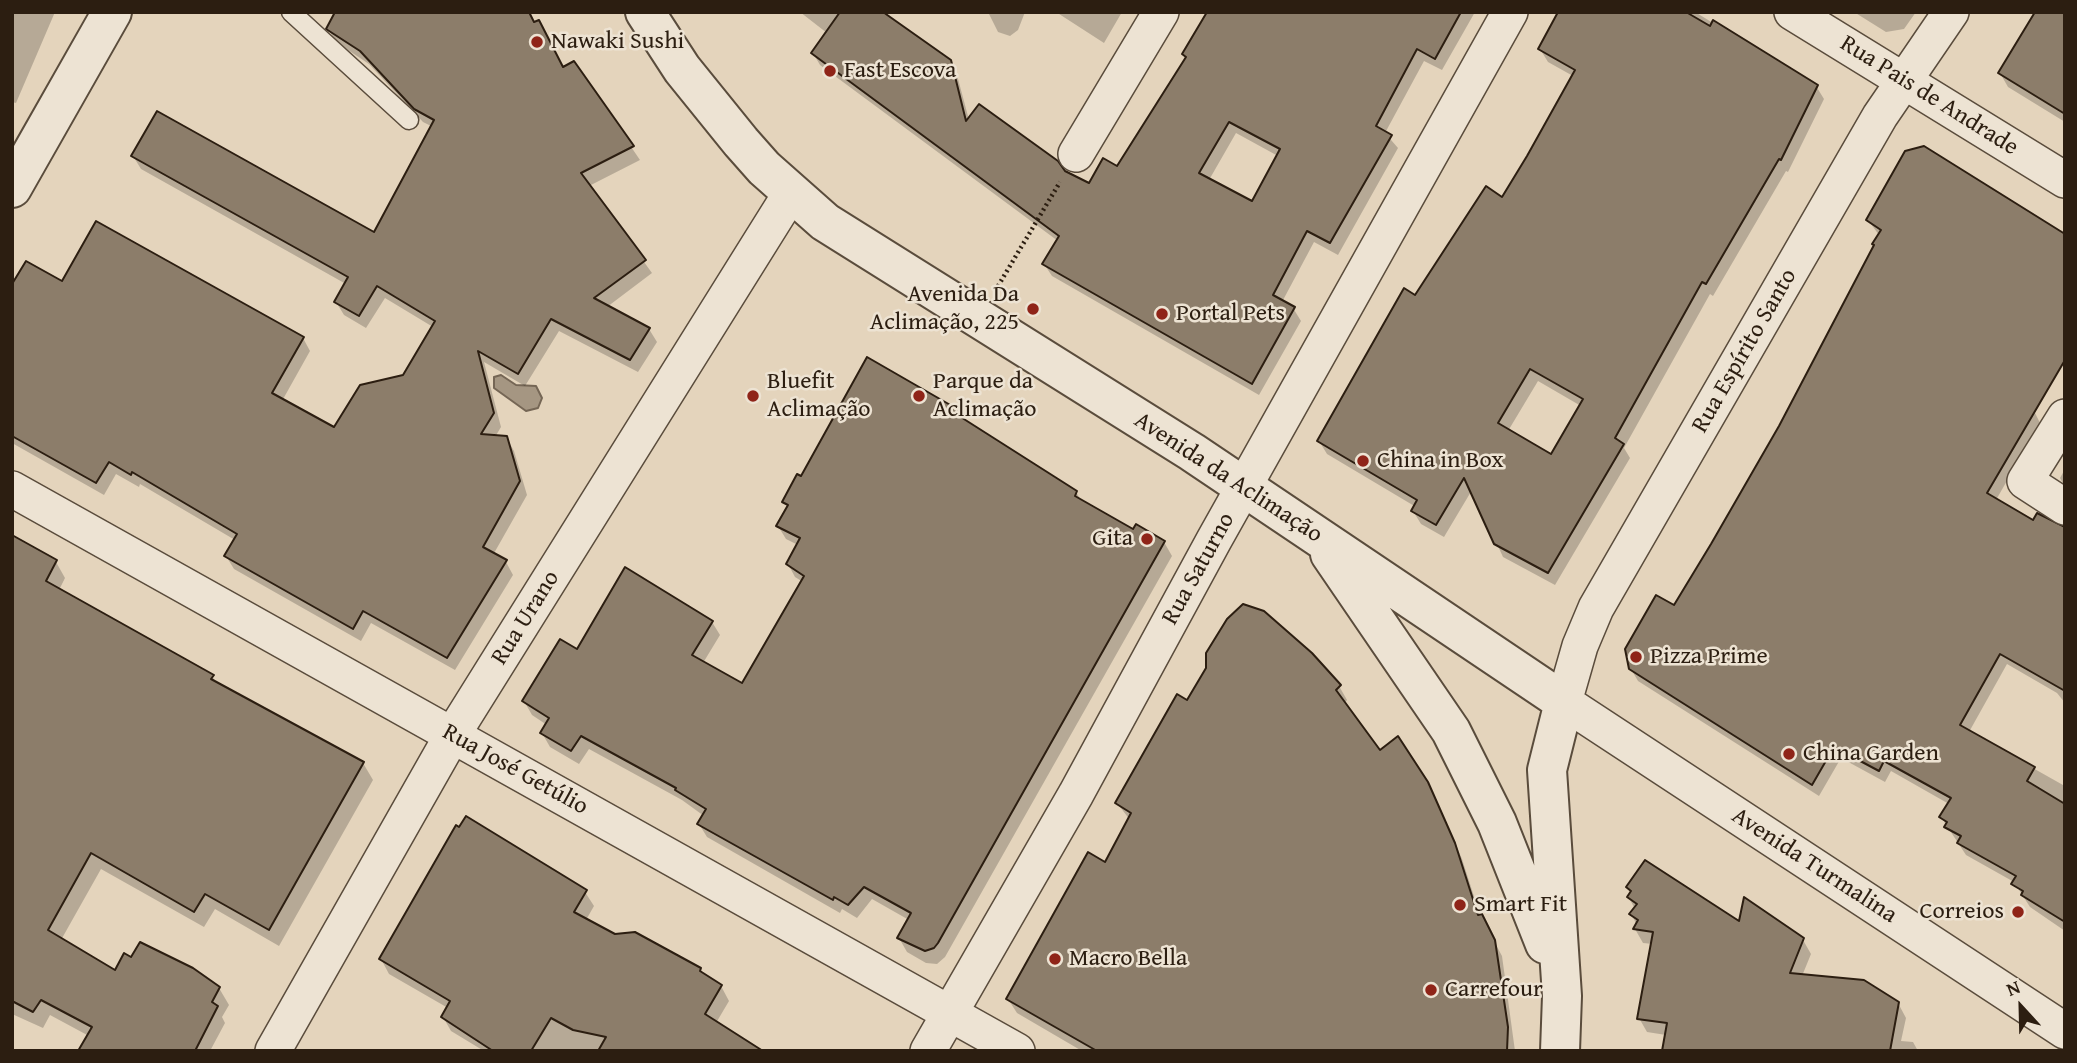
<!DOCTYPE html>
<html>
<head>
<meta charset="utf-8">
<style>
	body { margin:0 }
	#map { position:relative; width:2077px; height:1063px; overflow:hidden; background:#e4d4bc; font-family:"Gentium Book Plus",serif }
	canvas { display:block }
	.frame { position:absolute; inset:0; border:14px solid #2c1e11; pointer-events:none }
	.north { position:absolute; left:1986px; top:972px; width:70px; height:70px; -webkit-text-stroke:5px #ede3d3; paint-order:stroke; rotate:338deg; font-size:19px; font-weight:700; line-height:28px; text-align:center; color:#2c1e11 }
	.north::after { content:''; display:block; margin:auto; width:24px; height:32px; background:#2c1e11; clip-path:polygon(50% 0,100% 100%,50% 72%,0 100%) }
</style>
</head>
<body>
<div id="map">
<canvas width="2077" height="1063"></canvas>
<div class="frame"></div>
<div class="north">N</div>
</div>
<script>
const context = document.querySelector('canvas').getContext('2d');
context.lineJoin = 'round';
function fillPath(path, color) { context.fillStyle = color; context.fill(path, 'evenodd'); }
const toPath = rows => new Path2D(rows.map(r => 'M' + r).join(''));
function strokePath(path, color, width, dash) { context.strokeStyle = color; context.lineWidth = width; context.lineCap = dash ? 'butt' : 'round'; context.setLineDash(dash || []); context.stroke(path); }
function drawText(font, color, halo, rows, align = 'center') {
  context.font = font + ' "Gentium Book Plus",serif'; context.lineWidth = 5; context.setLineDash([]); context.textBaseline = 'middle'; context.strokeStyle = halo; context.fillStyle = color; for (const [text, x, y, turn = 0] of rows) {
    context.save(); context.translate(x, y); context.rotate((+turn || 0) * Math.PI / 180); context.textAlign = isNaN(turn) ? turn : align; if (halo) context.strokeText(text, 0, 0); context.fillText(text, 0, 0); context.restore();
  }
}
const water = toPath([
	[501,375,516,385,536,386,542,398,538,408,526,411,494,388,494,377,501,375]
]);
const shadow = toPath([
	[12,12,55,12,16,103,12,102],
	[331,12,528,12,563,69,574,63,640,160,589,186,652,273,607,307,649,329,657,342,638,372,559,331,525,386,484,362,501,427,495,437,506,437,514,451,527,495,493,555,506,562,513,575,455,670,371,623,361,641,234,569,226,556,235,540,140,484,139,487,116,474,104,495,12,443,12,288,63,284,303,338,310,351,282,401,335,430,404,376,433,327,385,298,366,328,344,315,336,302,346,284,141,169,133,156,375,234,433,127,423,122,369,64,336,42,328,29,336,15],
	[800,12,880,12,950,61,957,75,969,120,1089,185,1118,169,1187,59,1184,54,1220,12,1475,12,1442,70,1424,61,1385,133,1398,148,1338,255,1314,242,1282,302,1293,308,1301,321,1259,395,1052,276,1044,264,1058,241,820,65,813,53,827,33],
	[1236,133,1278,156,1253,203,1209,180],
	[988,12,1025,12,1018,30,1010,36,998,32],
	[1056,12,1122,12,1104,43],
	[1560,12,1695,12,1816,86,1824,99,1788,172,1786,171,1713,296,1710,294,1624,448,1630,458,1555,585,1503,557,1472,490,1444,537,1421,524,1413,511,1416,507,1327,454,1319,441,1415,298,1503,199,1573,76,1548,62,1540,49],
	[1538,381,1581,406,1551,457,1508,431],
	[1854,12,1916,12,1904,29,1886,32],
	[2065,12,2065,122,2008,87,2000,73],
	[1906,153,2040,423,1996,500,2034,523,2065,529,2065,703,2057,693,2007,664,1969,732,2063,785,2065,782,2065,931,2030,907,2014,882,1966,855,1941,817,1949,804,1891,771,1885,782,1841,758,1819,796,1638,681,1631,669,1675,608,1780,427,1879,235,1868,220],
	[957,411,963,421,1076,492,1082,502,1134,531,1164,542,1172,556,945,957,937,964,926,963,907,952,899,938,909,920,872,899,857,918,842,909,840,913,707,837,699,824,704,816,682,800,589,749,579,764,550,747,542,733,547,725,532,715,524,701,578,652,712,622,720,635,703,663,742,685,803,582,795,577,788,564,798,545,786,539,778,526,788,508,784,501,802,478],
	[2065,469,2065,487,2060,478],
	[12,546,56,562,65,578,59,590,212,676,217,684,363,763,373,780,279,946,215,909,204,927,101,869,61,940,116,972,219,988,229,1005,222,1017,225,1023,210,1051,90,1051,89,1036,50,1015,43,1028,12,1014],
	[1339,686,1347,700,1344,704,1379,752,1427,783,1436,799,1462,859,1480,915,1502,956,1515,1051,1082,1051,1017,1013,1008,999,1106,864,1130,820,1117,803,1187,702],
	[1628,887,1741,924,1803,940,1811,954,1802,976,1898,1003,1906,1018,1901,1041,1913,1042,1918,1051,1664,1051,1666,1035,1647,1032,1639,1018,1653,944,1643,943,1635,929,1637,925,1631,914,1635,909,1629,898,1632,893],
	[585,892,594,906,586,920,614,936,700,969,704,976,721,986,729,1001,716,1023,760,1051,484,1051,451,1031,443,1017,448,1008,389,974,381,959]
]);
const building = toPath([
	[335,12,529,12,534,22,539,20,563,67,574,61,634,146,581,173,646,260,594,298,650,328,630,360,551,319,518,374,478,351,494,413,481,434,507,436,520,481,483,547,507,560,447,658,363,611,353,629,224,556,237,534,132,472,131,475,109,462,96,483,12,436,12,284,26,261,62,281,96,221,304,337,272,393,334,427,360,385,403,375,435,321,377,286,359,316,334,302,348,277,131,156,157,111,374,232,434,120,414,109,360,51,326,29,335,12],
	[840,12,883,12,951,60,966,121,979,104,1058,161,1065,171,1089,183,1103,158,1117,166,1186,57,1182,54,1207,12,1461,12,1435,59,1417,49,1376,126,1392,135,1330,243,1307,231,1273,295,1295,307,1252,384,1042,264,1059,236,811,53,840,12],
	[1229,122,1280,149,1252,201,1199,173,1229,122],
	[1558,12,1686,12,1710,26,1713,20,1818,85,1781,160,1779,159,1706,284,1702,282,1615,438,1624,444,1548,573,1494,544,1464,478,1436,525,1411,511,1417,500,1317,441,1404,288,1415,295,1486,186,1502,197,1527,156,1575,70,1538,49,1558,12],
	[1530,369,1583,399,1551,454,1498,423,1530,369],
	[2035,12,2065,12,2065,114,1998,73,2035,12],
	[1924,146,2065,234,2065,360,1987,493,2033,520,2037,513,2065,527,2065,691,2000,654,1960,725,2035,767,2027,781,2065,804,2065,922,2021,895,2023,891,2011,884,2016,876,1957,843,1961,836,1944,827,1947,822,1939,817,1951,798,1884,761,1879,771,1834,747,1812,785,1629,669,1625,649,1656,595,1674,605,1711,544,1779,426,1874,245,1872,244,1881,230,1866,220,1905,151,1924,146],
	[867,357,959,410,956,414,1077,491,1075,496,1133,529,1136,524,1165,541,938,943,934,948,925,951,897,938,911,913,864,887,848,905,834,897,833,900,697,824,706,809,675,790,676,788,581,736,571,751,540,733,549,718,522,701,560,639,577,649,625,567,713,621,692,655,742,683,804,576,786,564,800,538,776,526,788,505,782,502,797,474,801,476,867,357],
	[12,535,57,560,46,581,214,675,211,679,364,762,269,930,205,894,194,912,91,853,48,930,115,970,124,953,131,957,140,942,193,968,220,987,212,1002,218,1006,195,1051,78,1051,92,1027,41,1000,33,1012,12,1001,12,535],
	[1243,604,1264,611,1312,653,1341,685,1336,690,1380,750,1398,736,1428,782,1455,843,1478,915,1482,914,1495,940,1508,1027,1507,1051,1097,1051,1006,999,1088,852,1105,862,1131,813,1115,803,1177,694,1187,700,1206,668,1206,653,1227,619,1243,604],
	[466,816,587,890,574,912,615,934,635,932,701,968,700,971,722,985,705,1014,763,1051,598,1051,606,1037,573,1030,551,1018,531,1051,493,1051,441,1017,450,1001,379,959,456,825,459,827,466,816],
	[1645,860,1739,921,1744,897,1804,938,1790,973,1864,980,1899,1002,1890,1051,1662,1051,1667,1023,1637,1019,1653,932,1633,929,1638,920,1629,914,1637,904,1627,897,1631,891,1626,887,1645,860]
]);
const path = toPath([
	[998,286,1060,182]
]);
const service = toPath([
	[291,12,409,120]
]);
const minor = toPath([
	[1792,12,2065,180],
	[1951,12,1880,116,1596,608,1580,646,1564,702,2065,1031],
	[1076,154,1161,12],
	[2065,417,2025,481,2065,507],
	[12,489,1017,1051],
	[273,1051,453,734,791,193],
	[928,1051,1076,794,1214,540,1510,12]
]);
const tertiary = toPath([
	[645,12,682,69,741,142,764,168,825,222,1192,452,1564,702,1547,770,1562,996,1560,1051],
	[12,188,112,12],
	[1330,554,1451,731,1497,823,1545,944]
]);
const markers = [
	[537,42,7,"#8f2418"],
	[830,71,7,"#8f2418"],
	[1033,309,7,"#8f2418"],
	[1162,314,7,"#8f2418"],
	[753,396,7,"#8f2418"],
	[919,396,7,"#8f2418"],
	[1363,461,7,"#8f2418"],
	[1147,539,7,"#8f2418"],
	[1636,657,7,"#8f2418"],
	[1789,754,7,"#8f2418"],
	[1460,905,7,"#8f2418"],
	[2018,912,7,"#8f2418"],
	[1055,959,7,"#8f2418"],
	[1431,990,7,"#8f2418"]
];
const poiNames = [
	["Nawaki Sushi",551,42],
	["Fast Escova",844,71],
	["Avenida Da",1019,295,"right"],
	["Aclimação, 225",1019,323,"right"],
	["Portal Pets",1176,314],
	["Bluefit",767,382],
	["Aclimação",767,410],
	["Parque da",933,382],
	["Aclimação",933,410],
	["China in Box",1377,461],
	["Gita",1133,539,"right"],
	["Pizza Prime",1650,657],
	["China Garden",1803,754],
	["Smart Fit",1474,905],
	["Correios",2004,912,"right"],
	["Macro Bella",1069,959],
	["Carrefour",1445,990]
];
const streetNames = [
	["Rua Pais de Andrade",1929,96,32],
	["Rua Espírito Santo",1745,351,-60],
	["Avenida da Aclimação",1228,478,33],
	["Rua Saturno",1199,569,-61],
	["Rua Urano",526,618,-58],
	["Rua José Getúlio",515,770,29],
	["Avenida Turmalina",1814,866,33]
];
fillPath(water, '#a59682');
strokePath(water, '#756655', 2);
fillPath(shadow, '#0003');
fillPath(building, '#8c7d6a');
strokePath(building, '#2c1e11', 2);
strokePath(service, '#5a4c3c', 21);
strokePath(minor, '#5a4c3c', 38);
strokePath(tertiary, '#5a4c3c', 42);
strokePath(path, '#2c1e11', 4.5, [2, 3.5]);
strokePath(service, '#ede3d3', 18);
strokePath(minor, '#ede3d3', 35);
strokePath(tertiary, '#ede3d3', 38);
for (const [x, y, r, color] of markers) { const dot = new Path2D(); dot.arc(x, y, r, 0, 2 * Math.PI); context.fillStyle = color; context.fill(dot); strokePath(dot, '#ede3d3', 2.5); }
drawText('24px', '#2c1e11', '#ede3d3', poiNames, 'left');
drawText('24px', '#2c1e11', '#ede3d3', streetNames);
</script>
</body>
</html>
